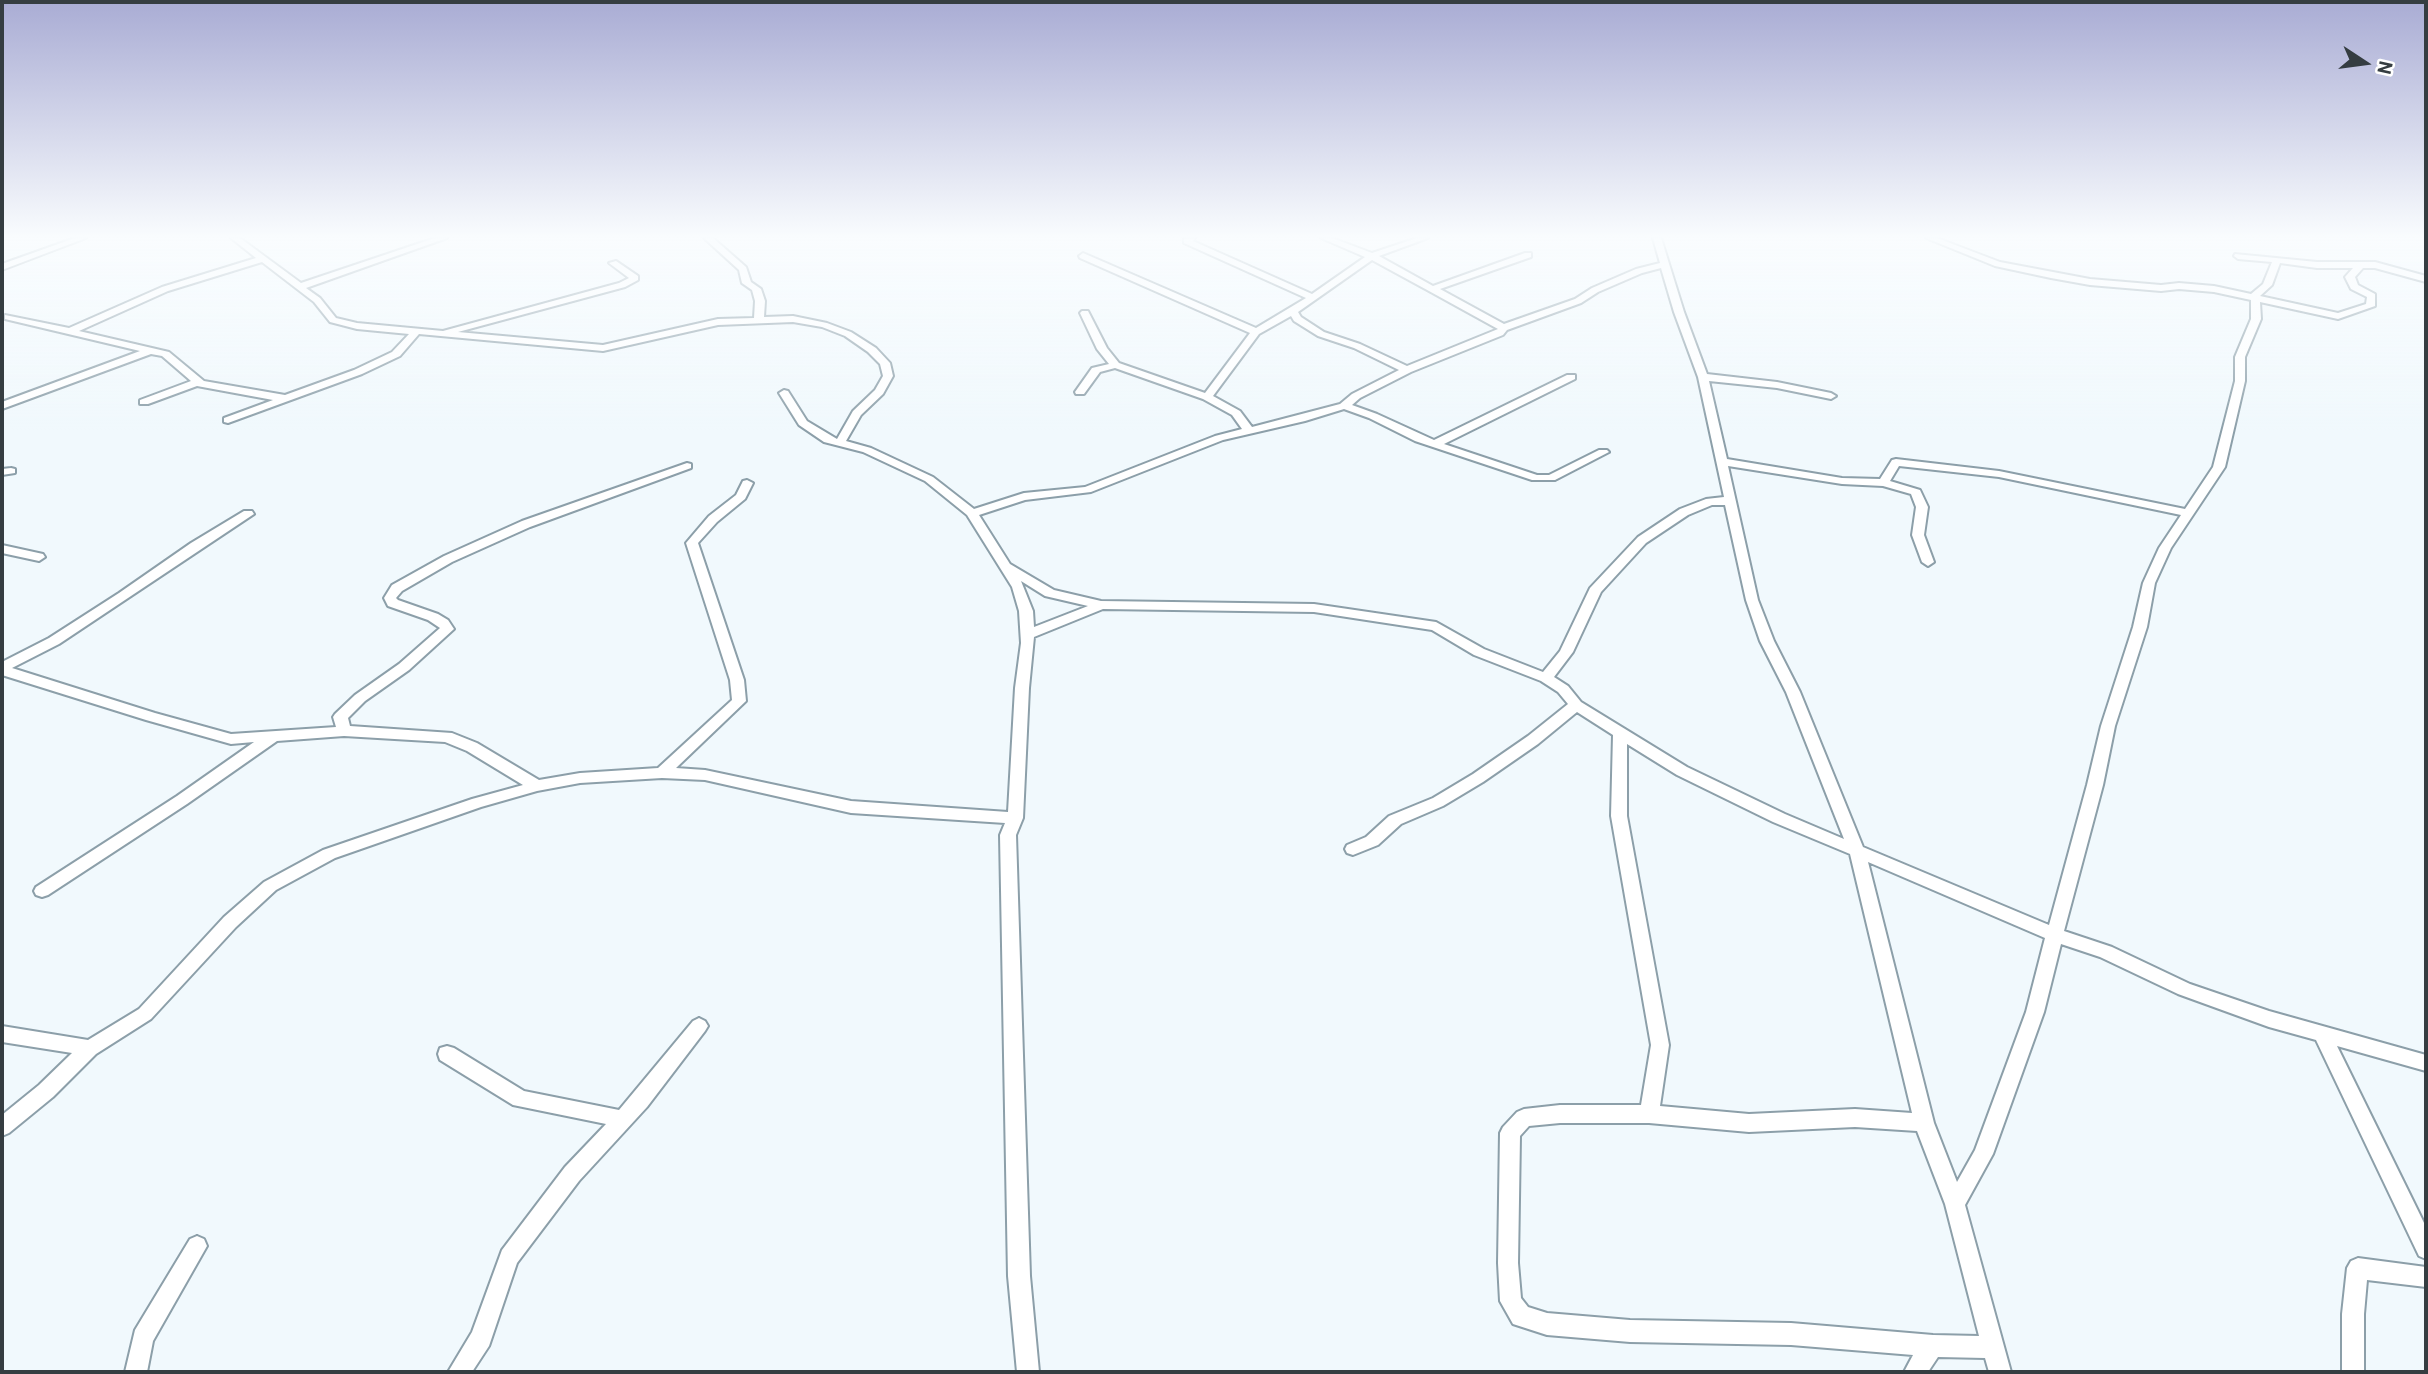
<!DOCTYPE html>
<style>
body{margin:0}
#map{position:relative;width:2428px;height:1374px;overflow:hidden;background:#f1f9fd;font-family:Barlow,sans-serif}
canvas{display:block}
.frame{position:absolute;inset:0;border:4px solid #353d41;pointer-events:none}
.north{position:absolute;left:2330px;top:28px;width:70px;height:70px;-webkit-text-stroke:5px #fff;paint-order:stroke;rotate:103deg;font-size:19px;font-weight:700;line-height:28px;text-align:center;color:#353d41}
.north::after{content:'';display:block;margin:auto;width:24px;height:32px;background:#353d41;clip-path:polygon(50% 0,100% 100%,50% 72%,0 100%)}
</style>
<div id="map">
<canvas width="2428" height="1374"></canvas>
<div class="frame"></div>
<div class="north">N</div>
</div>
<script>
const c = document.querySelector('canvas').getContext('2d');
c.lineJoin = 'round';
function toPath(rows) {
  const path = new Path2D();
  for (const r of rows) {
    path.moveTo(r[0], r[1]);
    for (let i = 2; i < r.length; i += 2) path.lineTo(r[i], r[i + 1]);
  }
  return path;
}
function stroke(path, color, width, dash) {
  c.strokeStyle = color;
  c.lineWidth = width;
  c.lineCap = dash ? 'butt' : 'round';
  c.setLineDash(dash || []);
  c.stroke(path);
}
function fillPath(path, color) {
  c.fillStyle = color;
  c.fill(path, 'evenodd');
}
const street = toPath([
 [75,238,86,238,2,270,2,264,75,238],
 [231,238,240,238,301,283,435,238,447,238,306,288,320,298,336,318,357,323,443,331,619,283,629,278,609,263,616,261,638,276,638,280,625,287,458,332,603,345,718,319,754,318,755,301,752,290,742,283,739,270,704,238,713,238,746,267,751,282,761,289,765,301,764,317,793,316,827,323,851,332,876,348,890,363,893,376,883,394,861,415,846,441,871,448,933,477,974,509,1024,493,1085,487,1215,436,1242,429,1232,415,1203,399,1115,368,1100,372,1084,394,1076,394,1075,392,1092,368,1109,364,1097,349,1080,313,1082,311,1088,311,1107,348,1119,363,1205,393,1250,333,1080,258,1079,256,1083,253,1256,328,1306,298,1184,243,1184,239,1195,238,1193,241,1312,294,1365,257,1321,238,1332,238,1372,253,1417,238,1428,238,1379,256,1433,286,1525,253,1531,253,1531,257,1440,289,1504,324,1575,299,1592,288,1636,269,1660,263,1653,238,1661,238,1684,312,1707,374,1777,382,1831,393,1836,396,1831,399,1777,388,1709,381,1727,459,1842,478,1880,479,1892,460,1896,459,1999,471,2185,509,2213,467,2235,381,2235,357,2251,319,2251,300,2214,292,2179,289,2161,291,2090,285,2051,278,1995,266,1926,238,1937,238,2000,262,2090,279,2161,285,2179,283,2214,286,2251,294,2263,284,2272,262,2238,259,2234,256,2235,254,2317,262,2375,262,2426,276,2426,282,2375,268,2363,268,2355,277,2358,285,2375,294,2375,306,2338,319,2260,302,2261,319,2245,357,2245,381,2225,467,2171,548,2155,583,2147,627,2115,726,2103,785,2064,931,2112,947,2190,984,2269,1011,2426,1055,2426,1071,2337,1046,2426,1227,2426,1259,2419,1256,2316,1040,2269,1027,2178,994,2100,957,2061,944,2044,1012,1993,1154,1965,1205,2011,1372,1989,1372,1985,1358,1938,1357,1928,1372,1904,1372,1913,1355,1791,1345,1630,1342,1547,1335,1513,1324,1500,1301,1498,1263,1500,1133,1503,1127,1517,1112,1524,1109,1560,1105,1641,1105,1651,1045,1611,816,1613,735,1577,712,1538,744,1483,782,1443,806,1401,824,1378,845,1353,855,1347,853,1345,849,1347,845,1366,837,1389,816,1433,798,1473,774,1528,736,1568,704,1558,692,1541,681,1474,655,1432,630,1314,612,1103,609,1034,637,1029,688,1023,818,1016,835,1030,1276,1039,1372,1017,1372,1008,1276,1000,835,1005,823,851,813,705,780,662,778,580,783,537,791,481,807,335,858,276,890,236,927,151,1019,96,1054,53,1097,9,1133,2,1136,2,1115,39,1085,72,1053,2,1042,2,1026,88,1040,139,1009,224,917,264,882,323,850,472,799,523,785,467,751,445,742,344,736,277,741,187,804,48,895,42,897,36,895,34,891,36,887,177,796,254,742,231,744,146,720,2,675,2,662,49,638,119,593,191,543,244,511,252,511,254,514,59,644,12,668,155,713,231,734,336,727,333,717,335,714,355,695,399,664,440,628,428,620,388,606,384,598,392,585,444,556,522,521,687,463,691,464,691,468,530,527,452,562,402,591,396,598,398,600,438,614,448,620,454,629,409,670,365,701,348,718,350,726,452,733,477,743,539,780,580,773,658,768,732,700,730,680,686,543,709,516,736,495,743,481,747,480,753,483,745,499,717,522,698,543,744,680,746,701,676,768,705,770,851,801,1008,812,1015,688,1021,643,1019,611,1012,587,967,515,925,481,863,452,824,442,799,425,779,393,784,390,788,391,807,421,837,439,853,411,875,390,883,376,880,364,868,352,845,336,822,327,793,322,718,325,603,351,419,334,400,356,362,374,228,423,224,422,224,418,273,400,197,386,148,404,140,404,140,400,191,381,162,356,151,354,2,409,2,402,140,351,5,319,5,315,69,328,162,287,256,258,231,238],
 [1372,260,1429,291,1498,329,1407,366,1360,344,1324,332,1301,317,1298,312,1372,260],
 [262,262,314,302,330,322,357,329,409,334,392,352,354,370,285,395,204,381,169,352,79,331,168,291,262,262],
 [2280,263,2317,268,2353,268,2345,277,2351,289,2367,297,2366,304,2338,313,2260,296,2272,285,2280,263],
 [1661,268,1674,312,1698,377,1724,497,1706,499,1680,509,1638,537,1590,588,1560,651,1543,672,1484,649,1436,622,1314,604,1101,601,1054,590,1010,564,979,515,1025,500,1091,492,1223,440,1305,421,1344,409,1369,418,1415,441,1532,480,1555,480,1609,452,1607,450,1599,450,1549,475,1537,475,1444,444,1575,379,1575,375,1567,375,1434,440,1377,414,1352,405,1360,398,1411,372,1503,335,1507,330,1581,303,1598,292,1642,273,1661,268],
 [1291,316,1294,321,1318,336,1354,348,1399,370,1352,394,1340,404,1252,427,1240,411,1213,396,1259,334,1291,316],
 [1728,466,1842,484,1883,486,1911,494,1916,507,1912,535,1922,562,1928,566,1934,562,1924,535,1928,507,1920,490,1890,481,1899,466,1999,477,2181,515,2159,548,2143,583,2133,627,2101,726,2087,785,2049,925,1863,847,1800,692,1774,641,1758,600,1728,466],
 [1712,505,1725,505,1746,600,1760,641,1786,692,1844,839,1785,814,1687,767,1581,702,1568,686,1554,677,1573,652,1601,592,1646,543,1688,515,1712,505],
 [1021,581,1045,596,1088,606,1034,627,1033,611,1021,581],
 [1627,744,1677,775,1773,822,1850,854,1912,1113,1855,1109,1749,1114,1660,1106,1669,1045,1627,816,1627,744],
 [1868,862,2045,938,2026,1012,1975,1150,1957,1182,1934,1123,1868,862],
 [1560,1123,1649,1123,1749,1132,1855,1127,1917,1131,1945,1204,1979,1336,1933,1335,1791,1323,1630,1320,1547,1313,1528,1307,1521,1298,1518,1263,1520,1136,1529,1126,1560,1123],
 [11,468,15,469,15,473,2,475,2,469,11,468],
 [2,545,43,554,45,557,39,561,2,553,2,545],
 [699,1018,705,1021,708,1026,705,1031,647,1107,579,1181,517,1263,489,1346,472,1372,448,1372,472,1332,502,1250,565,1167,606,1124,513,1105,440,1060,438,1054,440,1048,447,1046,454,1048,524,1091,619,1110,693,1021,699,1018],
 [197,1236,204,1239,207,1246,153,1341,147,1372,125,1372,135,1330,190,1239,197,1236],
 [2358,1258,2426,1267,2426,1287,2367,1280,2364,1314,2364,1372,2342,1372,2342,1314,2347,1268,2351,1261,2358,1258]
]);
stroke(street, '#8c9fa9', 4);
fillPath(street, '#fff');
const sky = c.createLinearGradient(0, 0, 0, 430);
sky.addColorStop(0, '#a9acd4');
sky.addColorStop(0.55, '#f9fcfe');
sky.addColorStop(1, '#f9fcfe00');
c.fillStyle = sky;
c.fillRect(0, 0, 2428, 430);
</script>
